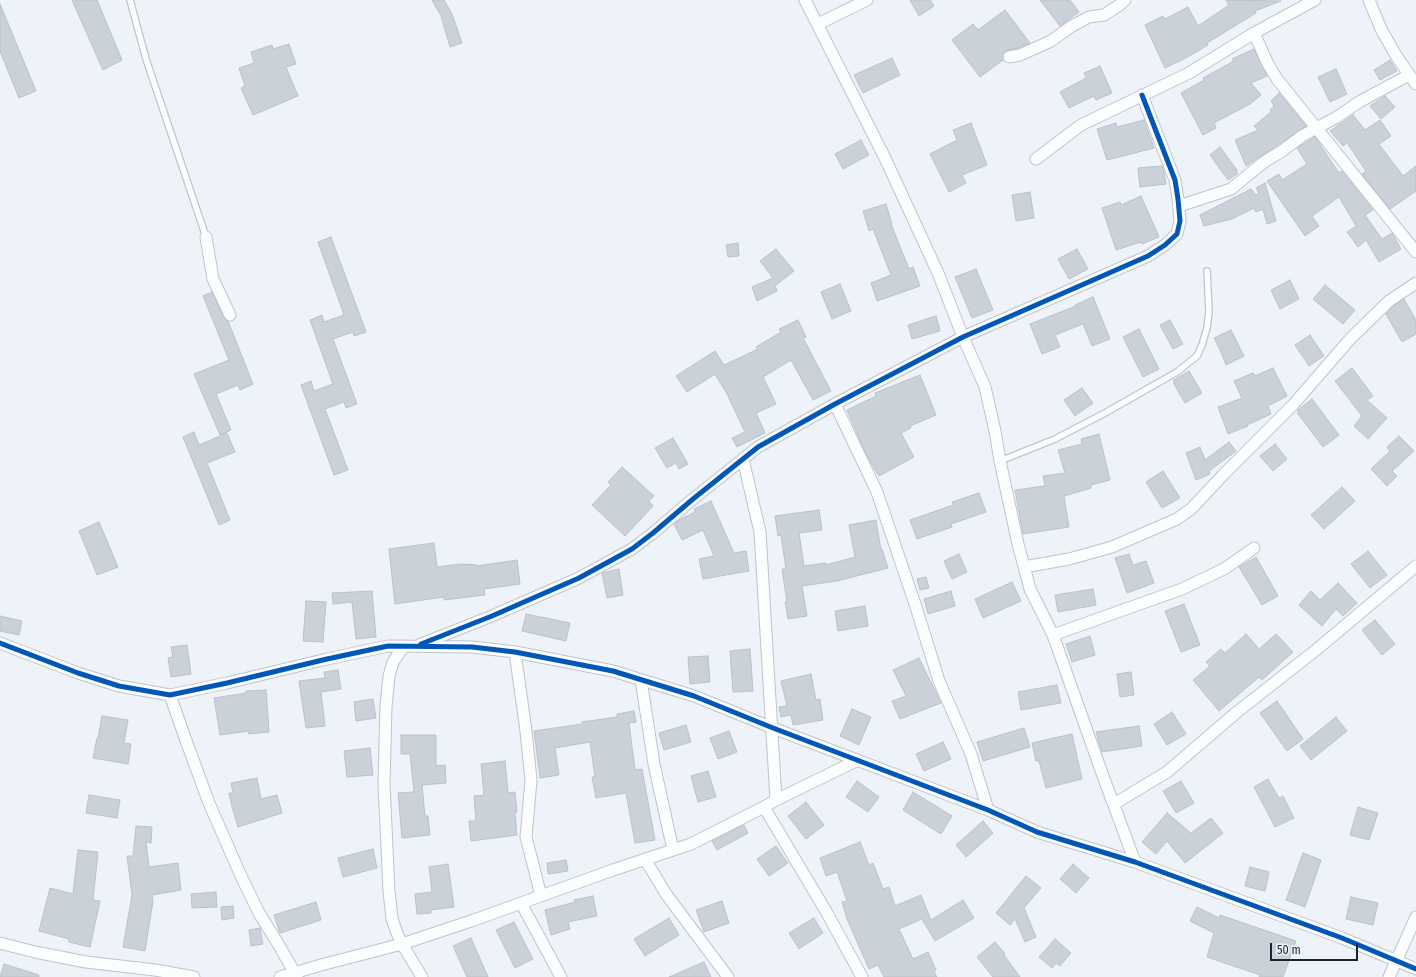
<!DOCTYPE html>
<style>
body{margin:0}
#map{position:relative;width:1416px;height:977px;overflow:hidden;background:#eef3f9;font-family:"Fira Sans Condensed",sans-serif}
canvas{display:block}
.scale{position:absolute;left:1270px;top:943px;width:88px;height:18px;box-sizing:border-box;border:2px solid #1c242e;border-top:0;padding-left:5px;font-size:12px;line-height:14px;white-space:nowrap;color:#1c242e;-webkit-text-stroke:3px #e9f3fe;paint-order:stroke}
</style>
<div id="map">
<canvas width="1416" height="977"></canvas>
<div class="scale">50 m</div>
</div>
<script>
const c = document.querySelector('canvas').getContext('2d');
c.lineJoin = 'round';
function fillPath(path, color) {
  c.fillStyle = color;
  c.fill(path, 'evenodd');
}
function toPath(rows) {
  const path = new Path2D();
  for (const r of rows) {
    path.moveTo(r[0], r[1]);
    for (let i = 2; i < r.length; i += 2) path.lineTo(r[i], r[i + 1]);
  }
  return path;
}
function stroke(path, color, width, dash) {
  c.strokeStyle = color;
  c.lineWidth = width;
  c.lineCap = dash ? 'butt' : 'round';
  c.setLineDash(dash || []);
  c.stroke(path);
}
const building = toPath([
 [72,0,97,0,122,60,103,70,72,0],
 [432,0,444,0,452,14,462,43,450,47,441,16,432,0],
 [910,0,930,0,934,6,919,16,910,0],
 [1040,0,1070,0,1079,12,1060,26,1040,0],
 [1226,0,1281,1,1255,11,1256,13,1207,43,1208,45,1184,59,1165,68,1145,25,1163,16,1165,19,1188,7,1198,26,1229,5,1226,0],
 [0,4,36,91,19,98,0,51,0,4],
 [1005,10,1030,43,1018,48,1005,51,1002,55,1003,60,980,77,952,40,973,24,978,30,1005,10],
 [289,44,296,64,286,67,298,96,253,115,241,88,245,86,239,68,254,63,251,52,272,45,273,49,289,44],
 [1254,49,1267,76,1251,83,1261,95,1250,104,1214,123,1216,128,1203,135,1181,93,1204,80,1203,78,1234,61,1232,59,1254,49],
 [892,58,900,75,863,93,854,75,892,58],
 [1390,60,1397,71,1380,80,1374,70,1390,60],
 [1100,66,1112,93,1096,100,1094,96,1069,108,1060,92,1086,78,1084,73,1100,66],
 [1336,69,1347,94,1330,102,1318,77,1336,69],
 [1279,93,1306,126,1246,166,1235,140,1258,130,1254,126,1271,112,1270,110,1274,106,1271,101,1279,93],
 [1385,96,1395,107,1381,119,1370,106,1385,96],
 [1353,115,1365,130,1380,120,1391,136,1379,144,1403,176,1416,166,1416,191,1390,209,1362,174,1366,171,1347,143,1343,146,1330,131,1353,115],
 [1144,120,1154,148,1107,160,1097,129,1116,123,1117,127,1144,120],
 [971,123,987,165,962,175,966,183,949,192,930,154,957,140,953,130,971,123],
 [1315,137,1339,173,1342,171,1373,210,1365,215,1382,239,1392,233,1401,249,1379,262,1366,240,1358,247,1347,232,1356,226,1339,197,1312,216,1319,226,1305,236,1267,181,1279,174,1282,180,1307,164,1297,148,1315,137],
 [861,140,869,155,843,169,835,154,861,140],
 [1220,147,1237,170,1237,174,1228,180,1210,155,1220,147],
 [1162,166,1164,172,1166,184,1140,187,1138,168,1162,166],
 [1265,183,1276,221,1267,224,1263,209,1256,212,1254,208,1232,219,1204,226,1200,215,1251,189,1256,195,1259,193,1256,188,1265,183],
 [1030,192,1034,218,1016,221,1012,195,1030,192],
 [1141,196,1159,237,1142,244,1141,242,1116,250,1102,208,1120,202,1121,205,1141,196],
 [886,204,892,224,891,224,909,269,913,267,920,286,877,301,871,283,891,275,873,229,869,231,863,211,886,204],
 [331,237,366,332,354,336,353,332,333,339,357,404,346,408,344,402,325,409,348,470,334,475,301,385,311,381,314,391,333,384,310,320,322,315,324,322,344,315,318,242,331,237],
 [738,243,739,256,728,257,726,245,738,243],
 [776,249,794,271,775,286,777,291,757,301,752,287,773,278,760,261,776,249],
 [1077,249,1088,269,1069,279,1058,259,1077,249],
 [976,269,993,310,972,318,955,277,976,269],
 [1290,280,1299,299,1280,309,1271,290,1290,280],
 [840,284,851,311,832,319,821,292,840,284],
 [1325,285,1355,310,1343,324,1313,299,1325,285],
 [212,292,224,318,228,321,253,384,240,390,238,385,216,394,231,430,220,435,194,374,229,360,203,296,212,292],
 [1093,297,1110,339,1092,346,1083,324,1055,335,1060,347,1042,354,1030,324,1076,306,1075,305,1093,297],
 [1404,299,1416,320,1416,334,1402,342,1386,314,1393,306,1404,299],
 [936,316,940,331,912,339,908,325,936,316],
 [798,320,806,337,803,338,831,391,813,400,791,360,763,377,776,404,756,413,765,433,737,447,732,438,745,432,727,394,715,374,687,392,676,376,715,351,724,365,758,349,756,347,781,332,779,329,798,320],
 [1170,320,1183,344,1173,349,1160,325,1170,320],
 [1139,329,1159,369,1143,377,1123,337,1139,329],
 [1231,330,1244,356,1226,365,1221,352,1214,338,1231,330],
 [1310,335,1324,356,1309,366,1295,345,1310,335],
 [1273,368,1287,396,1268,406,1271,414,1247,425,1248,426,1228,434,1218,407,1242,398,1234,381,1253,373,1255,376,1273,368],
 [1352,368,1373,396,1367,400,1387,418,1368,439,1354,426,1362,416,1335,381,1352,368],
 [1189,371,1202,393,1185,403,1174,384,1174,380,1189,371],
 [920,375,936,415,910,426,911,428,901,433,914,457,879,476,866,454,847,410,876,396,875,393,920,375],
 [1082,388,1093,403,1075,416,1064,400,1082,388],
 [1312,399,1339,435,1323,447,1298,414,1298,410,1312,399],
 [194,432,199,445,227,433,235,452,207,463,230,520,219,525,183,437,194,432],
 [1099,434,1110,480,1091,485,1091,488,1064,496,1069,527,1023,534,1015,490,1045,486,1043,476,1065,473,1058,450,1082,444,1081,439,1099,434],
 [1399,436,1414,451,1392,471,1397,476,1387,486,1371,469,1390,451,1387,447,1399,436],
 [673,438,688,464,679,469,676,463,667,468,655,448,673,438],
 [1229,442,1236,451,1209,471,1210,474,1196,480,1186,453,1200,447,1205,460,1229,442],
 [1275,444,1287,459,1273,471,1260,456,1275,444],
 [622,467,654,496,649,501,653,506,625,536,592,505,611,485,608,482,622,467],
 [1163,471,1180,498,1162,508,1146,482,1163,471],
 [1342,487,1355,501,1324,529,1311,515,1342,487],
 [979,493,986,512,951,524,952,527,917,539,910,520,953,505,952,502,979,493],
 [711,501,734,553,746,551,749,571,703,579,699,559,714,556,703,530,682,540,674,524,681,519,695,512,694,509,711,501],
 [819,510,822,530,799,533,804,566,826,563,826,565,855,557,849,525,876,520,881,550,882,549,888,568,837,581,802,586,807,616,788,619,785,602,787,602,782,569,786,569,781,535,778,536,775,516,819,510],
 [99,522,118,567,97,575,79,531,99,522],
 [434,543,437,567,461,564,477,565,477,566,517,560,520,584,484,589,485,595,444,600,444,597,395,604,389,549,434,543],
 [1368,551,1387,575,1370,588,1351,564,1368,551],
 [959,554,967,572,952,579,944,561,959,554],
 [1129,554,1133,565,1146,561,1154,583,1127,593,1115,558,1129,554],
 [1256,557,1278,596,1262,605,1239,567,1256,557],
 [619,569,623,595,607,598,602,573,619,569],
 [926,577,929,588,920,590,917,579,926,577],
 [1012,582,1021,601,983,618,975,599,1012,582],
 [1338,583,1357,603,1343,616,1336,609,1322,626,1299,605,1311,591,1320,600,1338,583],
 [1093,589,1096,605,1058,612,1055,595,1093,589],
 [372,591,376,637,356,639,352,602,333,604,332,593,372,591],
 [951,591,955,606,928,614,924,599,951,591],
 [306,601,326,602,323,642,303,641,306,601],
 [1184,604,1200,645,1181,652,1165,611,1184,604],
 [865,606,868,626,838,631,835,611,865,606],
 [526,614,570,623,566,641,522,631,526,614],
 [0,616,22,621,19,635,0,631,0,616],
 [1375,620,1395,644,1382,655,1362,630,1375,620],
 [1246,634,1259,649,1276,634,1293,652,1262,680,1259,677,1219,711,1193,680,1210,666,1206,662,1221,649,1225,653,1246,634],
 [1090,636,1095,655,1072,662,1066,644,1090,636],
 [187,645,191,674,171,677,168,658,173,657,171,647,187,645],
 [750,649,753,691,733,692,730,651,750,649],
 [708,656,710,682,690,684,688,657,708,656],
 [919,658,941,703,900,719,892,701,906,696,893,670,919,658],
 [338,670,341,689,321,692,325,726,306,728,299,681,325,678,324,672,338,670],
 [1131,672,1134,695,1120,697,1117,674,1131,672],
 [811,674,816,700,820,699,823,720,793,725,791,715,781,717,779,707,787,706,781,681,811,674],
 [1057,685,1061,703,1021,710,1018,692,1057,685],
 [266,690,269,732,249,734,248,731,220,735,214,698,246,693,246,691,266,690],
 [373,699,376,718,356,721,354,702,373,699],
 [1277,701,1303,739,1287,751,1260,713,1277,701],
 [852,709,871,717,859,745,840,736,852,709],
 [634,711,636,722,629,723,635,770,642,769,655,840,635,843,626,793,596,798,592,777,595,777,590,742,555,748,559,775,540,778,534,731,582,724,582,722,617,717,617,714,634,711],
 [1172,712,1186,734,1167,745,1154,724,1172,712],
 [102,716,128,720,124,743,131,744,128,764,93,758,97,738,98,738,102,716],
 [1336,717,1347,731,1311,760,1300,746,1336,717],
 [686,725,691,742,664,750,659,733,686,725],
 [1139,726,1142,746,1102,752,1096,732,1139,726],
 [1024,728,1030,747,983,761,977,742,1024,728],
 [729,731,737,752,718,759,710,738,729,731],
 [1072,734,1082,779,1046,788,1039,761,1036,761,1032,743,1072,734],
 [401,735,436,735,436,766,445,765,446,783,422,785,425,816,428,816,430,835,402,838,398,793,414,792,410,754,401,754,401,735],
 [943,742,951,759,924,771,916,754,943,742],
 [370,748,373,775,347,777,344,751,370,748],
 [505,761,508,793,515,792,517,812,515,812,517,835,471,841,469,821,476,821,474,796,484,795,481,764,505,761],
 [708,771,716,797,698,802,691,776,708,771],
 [257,778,261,799,277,795,282,813,238,827,232,807,229,793,233,793,231,783,257,778],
 [1268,779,1279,798,1283,796,1294,818,1275,827,1254,787,1268,779],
 [857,781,879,797,868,812,846,797,857,781],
 [1181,781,1194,803,1176,813,1163,791,1181,781],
 [913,792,952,816,941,834,903,810,913,792],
 [89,795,120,800,117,818,86,813,89,795],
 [806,802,824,825,806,839,788,816,806,802],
 [1358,807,1378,813,1369,840,1350,835,1358,807],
 [1167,813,1191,833,1211,818,1223,833,1185,863,1167,841,1156,854,1142,842,1167,813],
 [983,821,993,833,966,857,956,845,983,821],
 [744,825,748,833,717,850,712,841,744,825],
 [136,826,152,827,151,843,146,842,149,867,178,863,181,890,152,895,153,901,145,951,123,947,132,895,127,856,133,856,136,826],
 [860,842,869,865,873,863,883,889,889,887,895,906,921,895,931,920,963,900,974,918,935,941,922,919,899,929,913,959,928,952,936,970,934,972,937,977,884,977,878,965,869,969,847,919,842,902,847,901,837,872,826,876,820,858,860,842],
 [776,846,788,863,769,876,757,859,776,846],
 [373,849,377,868,343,877,338,858,373,849],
 [78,850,98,852,93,900,100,901,90,947,69,942,69,939,39,931,50,888,73,894,78,850],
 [1303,853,1321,860,1305,907,1286,900,1303,853],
 [566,860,568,871,548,874,547,863,566,860],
 [448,864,454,907,431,910,431,913,417,914,415,894,432,892,429,867,448,864],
 [1073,864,1089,878,1076,893,1060,879,1073,864],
 [1250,867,1269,872,1265,891,1245,886,1250,867],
 [1026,876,1041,888,1024,908,1036,937,1025,942,1015,919,1010,925,996,913,1026,876],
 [216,892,217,907,192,908,191,894,216,892],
 [593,896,597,916,568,922,570,929,551,935,545,910,575,902,574,900,593,896],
 [1351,897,1378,903,1373,925,1346,919,1351,897],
 [722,901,729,923,704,932,696,910,722,901],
 [316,902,321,920,280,933,274,915,316,902],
 [233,906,234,918,222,920,221,907,233,906],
 [1197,907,1219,918,1220,915,1296,941,1283,977,1259,977,1260,975,1207,957,1214,933,1190,921,1197,907],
 [669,918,679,935,645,956,634,939,669,918],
 [814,918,823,933,799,949,789,933,814,918],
 [514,922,533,959,515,968,496,930,514,922],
 [260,928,263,944,251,946,249,930,260,928],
 [471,938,488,977,467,977,453,946,471,938],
 [1055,939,1071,953,1060,966,1056,963,1052,968,1039,957,1055,939],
 [995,942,1005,954,1004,955,1020,977,993,977,977,957,995,942],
 [704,962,711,977,669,977,704,962],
 [4,964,39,975,39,977,0,977,4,964]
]);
const service = toPath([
 [130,0,146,59,206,237],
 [1000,461,1055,439,1105,413,1177,372,1197,356,1202,345,1207,328,1209,311,1207,271]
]);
const minor = toPath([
 [805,0,885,158,938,273,963,337,985,387,995,431,1000,461,1018,544,1030,589,1053,635,1103,776,1135,862],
 [1369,0,1381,29,1397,57,1416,84],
 [818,24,867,0],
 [1254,33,1268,64,1277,79,1416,252],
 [1009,57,1020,55,1051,41,1072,26,1089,17,1104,15,1118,6,1125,0],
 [1036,159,1081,125,1189,73,1254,33,1315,0],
 [1179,206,1231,189,1264,162,1282,151,1302,136,1337,117,1359,102,1409,75],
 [206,237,213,279,230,315],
 [835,404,877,492,916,607,939,681,971,754,988,810],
 [743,459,760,532,776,800],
 [1024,567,1069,559,1112,547,1177,519,1191,509,1224,474,1292,406,1351,338,1389,301,1416,283],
 [1053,635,1182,589,1224,569,1254,548],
 [0,643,78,673,119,686,170,695,227,683,327,659,388,646,472,647,515,652,613,671,694,696,773,728,988,810,1037,832,1135,862,1342,938,1416,969],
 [421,644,492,616,579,578,632,549,653,533,693,499,758,447,835,404,963,337,1148,256,1165,245,1177,234,1180,221,1178,199,1175,180,1142,95],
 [404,646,393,662,389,676,386,706,384,784,389,891,392,919,397,933,402,944,422,977],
 [515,652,526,731,531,780,526,837,541,896],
 [641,680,654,764,673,850],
 [170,695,184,735,209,803,241,876,259,913,277,942,297,977],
 [1114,804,1167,772,1237,712,1316,650,1416,566],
 [764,807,827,913,862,977],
 [645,859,666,894,728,977],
 [521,903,561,977],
 [0,943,35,952,86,962,155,970,194,977],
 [280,977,321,965,402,944,474,920,613,870,691,844,764,807,776,800,858,760],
 [1389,977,1416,917]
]);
const cycleway = toPath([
 [0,643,78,673,119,686,170,695,227,683,327,659,388,646,472,647,515,652,613,671,694,696,773,728,988,810,1037,832,1135,862,1342,938,1416,969],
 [421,644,492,616,579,578,632,549,653,533,693,499,758,447,835,404,963,337,1148,256,1165,245,1177,234,1180,221,1178,199,1175,180,1142,95]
]);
fillPath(building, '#cad1d9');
stroke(building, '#bac1c9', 1);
stroke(service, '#bec4cc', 8);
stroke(minor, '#bec4cc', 13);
stroke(service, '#fcfdfe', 5.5);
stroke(minor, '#fcfdfe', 11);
stroke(cycleway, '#0057b8', 5);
</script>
